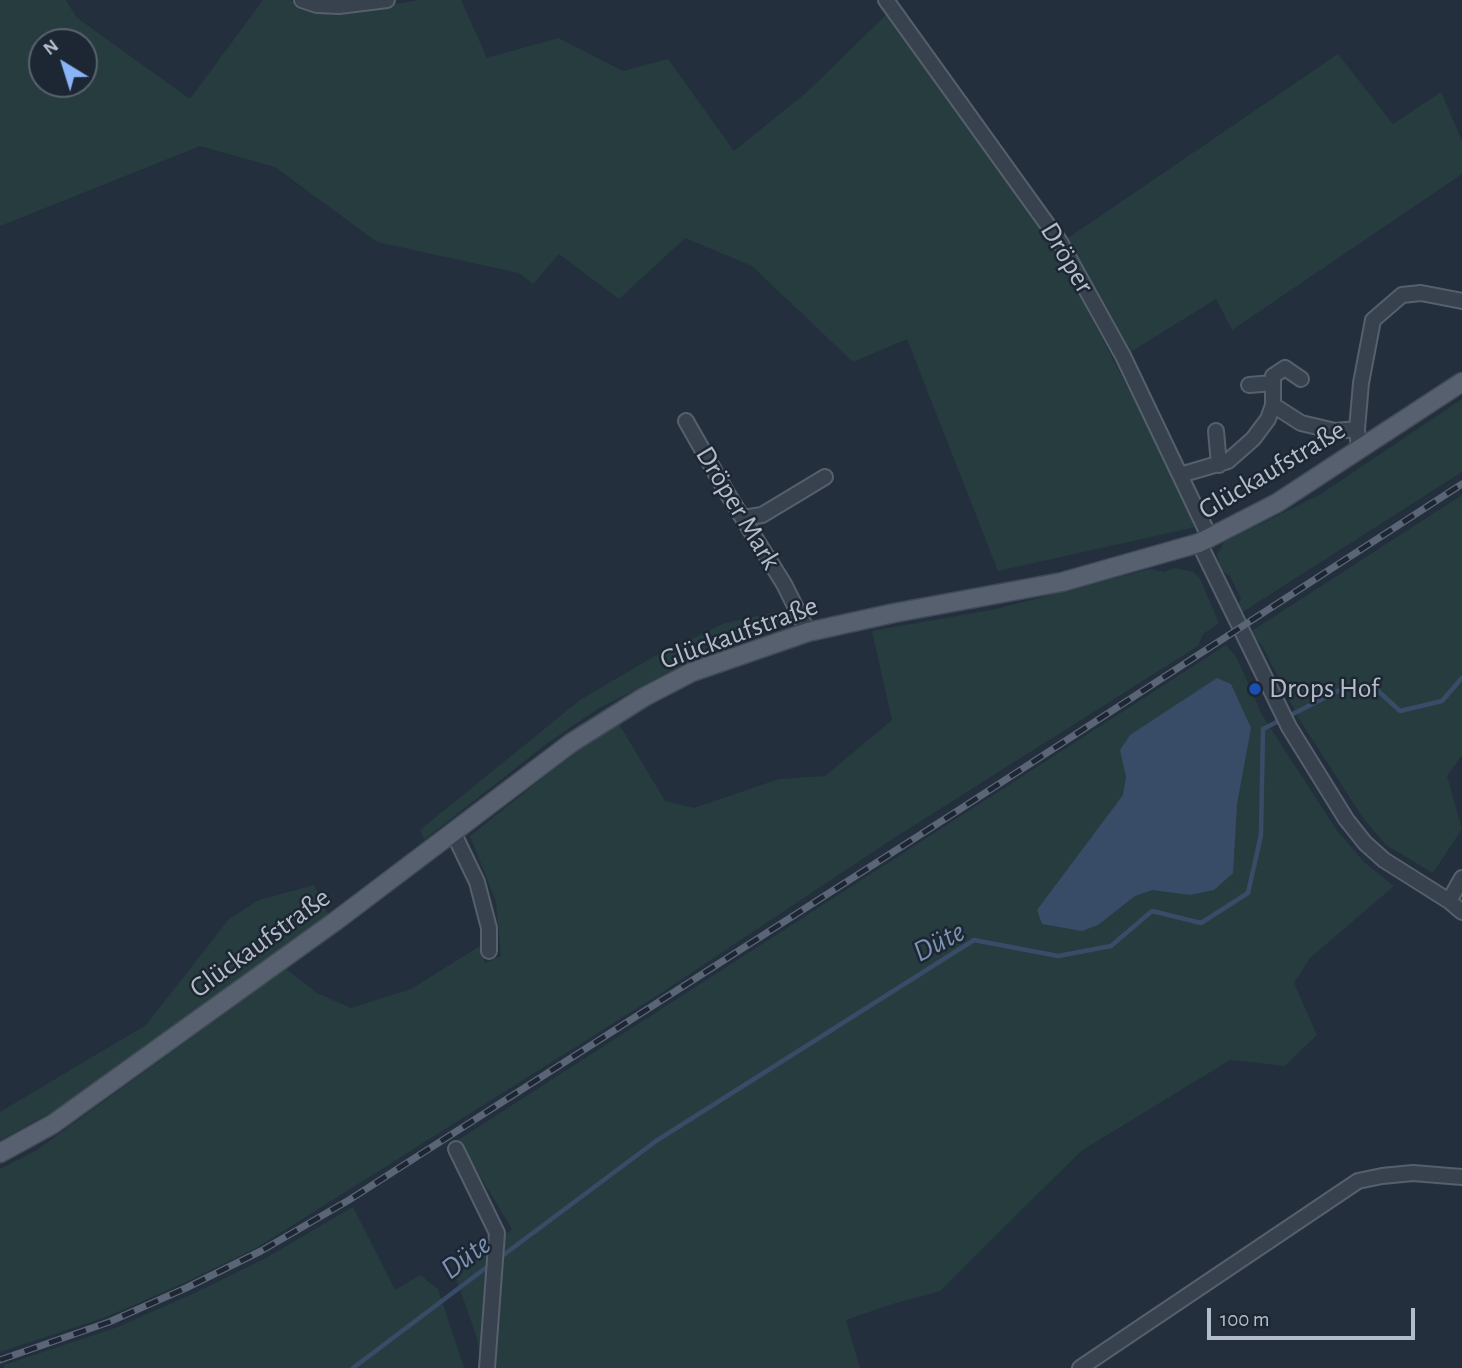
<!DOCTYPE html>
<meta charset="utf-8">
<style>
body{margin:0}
#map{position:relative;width:1462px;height:1368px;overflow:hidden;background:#242f3e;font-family:"Alegreya Sans",sans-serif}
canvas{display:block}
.north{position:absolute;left:28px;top:28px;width:70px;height:70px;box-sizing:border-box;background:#1d2633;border:2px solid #59626f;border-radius:50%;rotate:322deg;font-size:19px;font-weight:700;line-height:28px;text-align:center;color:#b4bcc9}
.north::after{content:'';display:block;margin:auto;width:24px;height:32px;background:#8ab4f8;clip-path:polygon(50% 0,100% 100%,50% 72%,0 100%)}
.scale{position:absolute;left:1207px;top:1308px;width:208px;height:32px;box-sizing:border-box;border:4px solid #b4bcc9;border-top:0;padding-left:9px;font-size:21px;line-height:24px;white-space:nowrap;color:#b4bcc9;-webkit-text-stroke:5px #1d2633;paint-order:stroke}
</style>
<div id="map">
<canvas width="1462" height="1368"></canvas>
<div class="north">N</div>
<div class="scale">100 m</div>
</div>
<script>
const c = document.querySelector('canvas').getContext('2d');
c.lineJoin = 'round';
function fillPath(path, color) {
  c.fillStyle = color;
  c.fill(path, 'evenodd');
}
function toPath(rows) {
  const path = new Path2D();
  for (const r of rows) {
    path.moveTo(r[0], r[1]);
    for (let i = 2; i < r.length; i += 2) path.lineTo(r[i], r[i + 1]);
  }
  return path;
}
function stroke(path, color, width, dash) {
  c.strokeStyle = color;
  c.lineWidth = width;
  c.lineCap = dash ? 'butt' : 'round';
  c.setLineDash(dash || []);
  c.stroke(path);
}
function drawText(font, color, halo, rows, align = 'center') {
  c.font = font + ' "Alegreya Sans",sans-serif';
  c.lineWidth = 5;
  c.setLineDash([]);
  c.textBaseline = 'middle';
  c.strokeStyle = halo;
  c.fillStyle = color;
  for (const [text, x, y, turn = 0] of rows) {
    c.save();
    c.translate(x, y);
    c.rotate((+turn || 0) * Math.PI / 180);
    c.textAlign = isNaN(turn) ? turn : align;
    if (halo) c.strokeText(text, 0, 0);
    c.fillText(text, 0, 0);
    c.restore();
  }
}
const green = toPath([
 [0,0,66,0,76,17,190,99,263,0,290,0,308,8,389,5,420,0,461,0,487,58,558,38,623,71,668,59,734,151,807,92,888,13,954,110,1023,198,1057,252,1200,526,998,571,907,339,853,362,752,266,685,238,619,299,559,254,533,284,519,273,377,242,275,167,200,146,0,226],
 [42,42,84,42,84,84,42,84],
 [1338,54,1393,124,1441,92,1462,141,1462,174,1232,330,1216,299,1129,353,1068,238],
 [1462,399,1462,472,1241,613,1238,606,1241,599,1230,576,1222,571,1219,564,1217,555,1224,542,1321,494],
 [1462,495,1462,755,1447,776,1462,829,1433,873,1386,845,1363,818,1299,719,1263,647,1250,632],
 [1174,568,1194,572,1200,579,1219,623,1203,634,1198,646,894,838,658,995,258,1247,182,1284,106,1317,0,1352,0,1169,37,1150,286,969,317,993,351,1008,411,989,483,944,484,963,501,956,496,902,470,836,575,752,619,724,665,801,694,808,779,779,825,776,892,720,872,631,996,609,1150,569,1164,572],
 [793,608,797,619,693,660,601,707,549,742,424,840,420,830,580,700,653,657,725,623],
 [1226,645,1237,658,1262,715,1338,832,1364,862,1394,886,1310,958,1294,983,1317,1035,1285,1066,1230,1060,1081,1151,940,1291,889,1305,846,1320,860,1368,484,1368,475,1332,455,1276,512,1229,458,1140],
 [314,885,326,911,337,920,180,1023,65,1105,0,1140,0,1112,146,1025,229,919,259,900],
 [353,1207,395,1290,420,1275,438,1289,464,1368,4,1368,4,1365,115,1328,190,1295,264,1259]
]);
const water = toPath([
 [1217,678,1231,684,1251,728,1237,804,1233,873,1214,890,1190,895,1152,890,1135,896,1098,925,1082,931,1042,924,1037,910,1123,795,1126,777,1120,750,1130,735]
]);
const stream = toPath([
 [498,1259,656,1141,974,940,1058,956,1111,946,1152,911,1201,923,1248,893,1261,835,1263,729,1344,688,1376,689,1400,711,1442,701,1462,678],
 [353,1368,491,1264]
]);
const minor = toPath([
 [302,0,317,5,339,6,387,0],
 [886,0,1060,242,1123,356,1210,538],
 [1249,385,1273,383],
 [1273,405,1301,423,1335,431,1357,429],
 [686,421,727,493,784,584,808,632],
 [1216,431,1219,465],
 [1359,450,1357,429,1361,383,1373,320,1402,295,1421,293,1462,301],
 [1180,475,1228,461,1253,439,1268,419,1273,405,1273,376,1285,368,1301,379],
 [743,518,762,515,825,477],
 [1199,543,1289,727,1346,819,1365,843,1384,860,1449,901,1462,912],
 [453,832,477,882,489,928,489,951],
 [1449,901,1462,878],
 [456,1149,497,1233,487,1368],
 [1080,1368,1358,1181,1382,1176,1413,1173,1462,1177]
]);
const major = toPath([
 [0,1153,53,1124,337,920,571,743,644,697,692,672,808,632,894,613,1062,582,1199,543,1277,503,1462,382]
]);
const rail = toPath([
 [0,1360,109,1322,186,1288,261,1251,349,1200,951,815,1462,484]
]);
const markers = [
 [1255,689,7,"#1a4fb4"]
];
const streetNames = [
 ["Dröper",1067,258,59],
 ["Glückaufstraße",1272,470,-31],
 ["Dröper Mark",738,508,59],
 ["Glückaufstraße",739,633,-20],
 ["Glückaufstraße",260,943,-36]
];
const poiNames = [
 ["Drops Hof",1269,689]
];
const waterNames = [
 ["Düte",939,942,-27],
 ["Düte",466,1257,-37]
];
fillPath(green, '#263c3f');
fillPath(water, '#394c67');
stroke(stream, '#394c67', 4.5);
stroke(minor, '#565f6c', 18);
stroke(major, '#414a57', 21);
stroke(minor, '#38414e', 14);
stroke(major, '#56606e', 18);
stroke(rail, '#5a6575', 7);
stroke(rail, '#1d2633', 4.5, [13]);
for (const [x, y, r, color] of markers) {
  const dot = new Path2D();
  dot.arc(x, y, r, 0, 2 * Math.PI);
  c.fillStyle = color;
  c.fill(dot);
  stroke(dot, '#1d2633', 2.5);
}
drawText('28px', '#b4bcc9', '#1d2633', streetNames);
drawText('28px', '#b4bcc9', '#1d2633', poiNames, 'left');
drawText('italic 30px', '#7c92b1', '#1d2633', waterNames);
</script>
